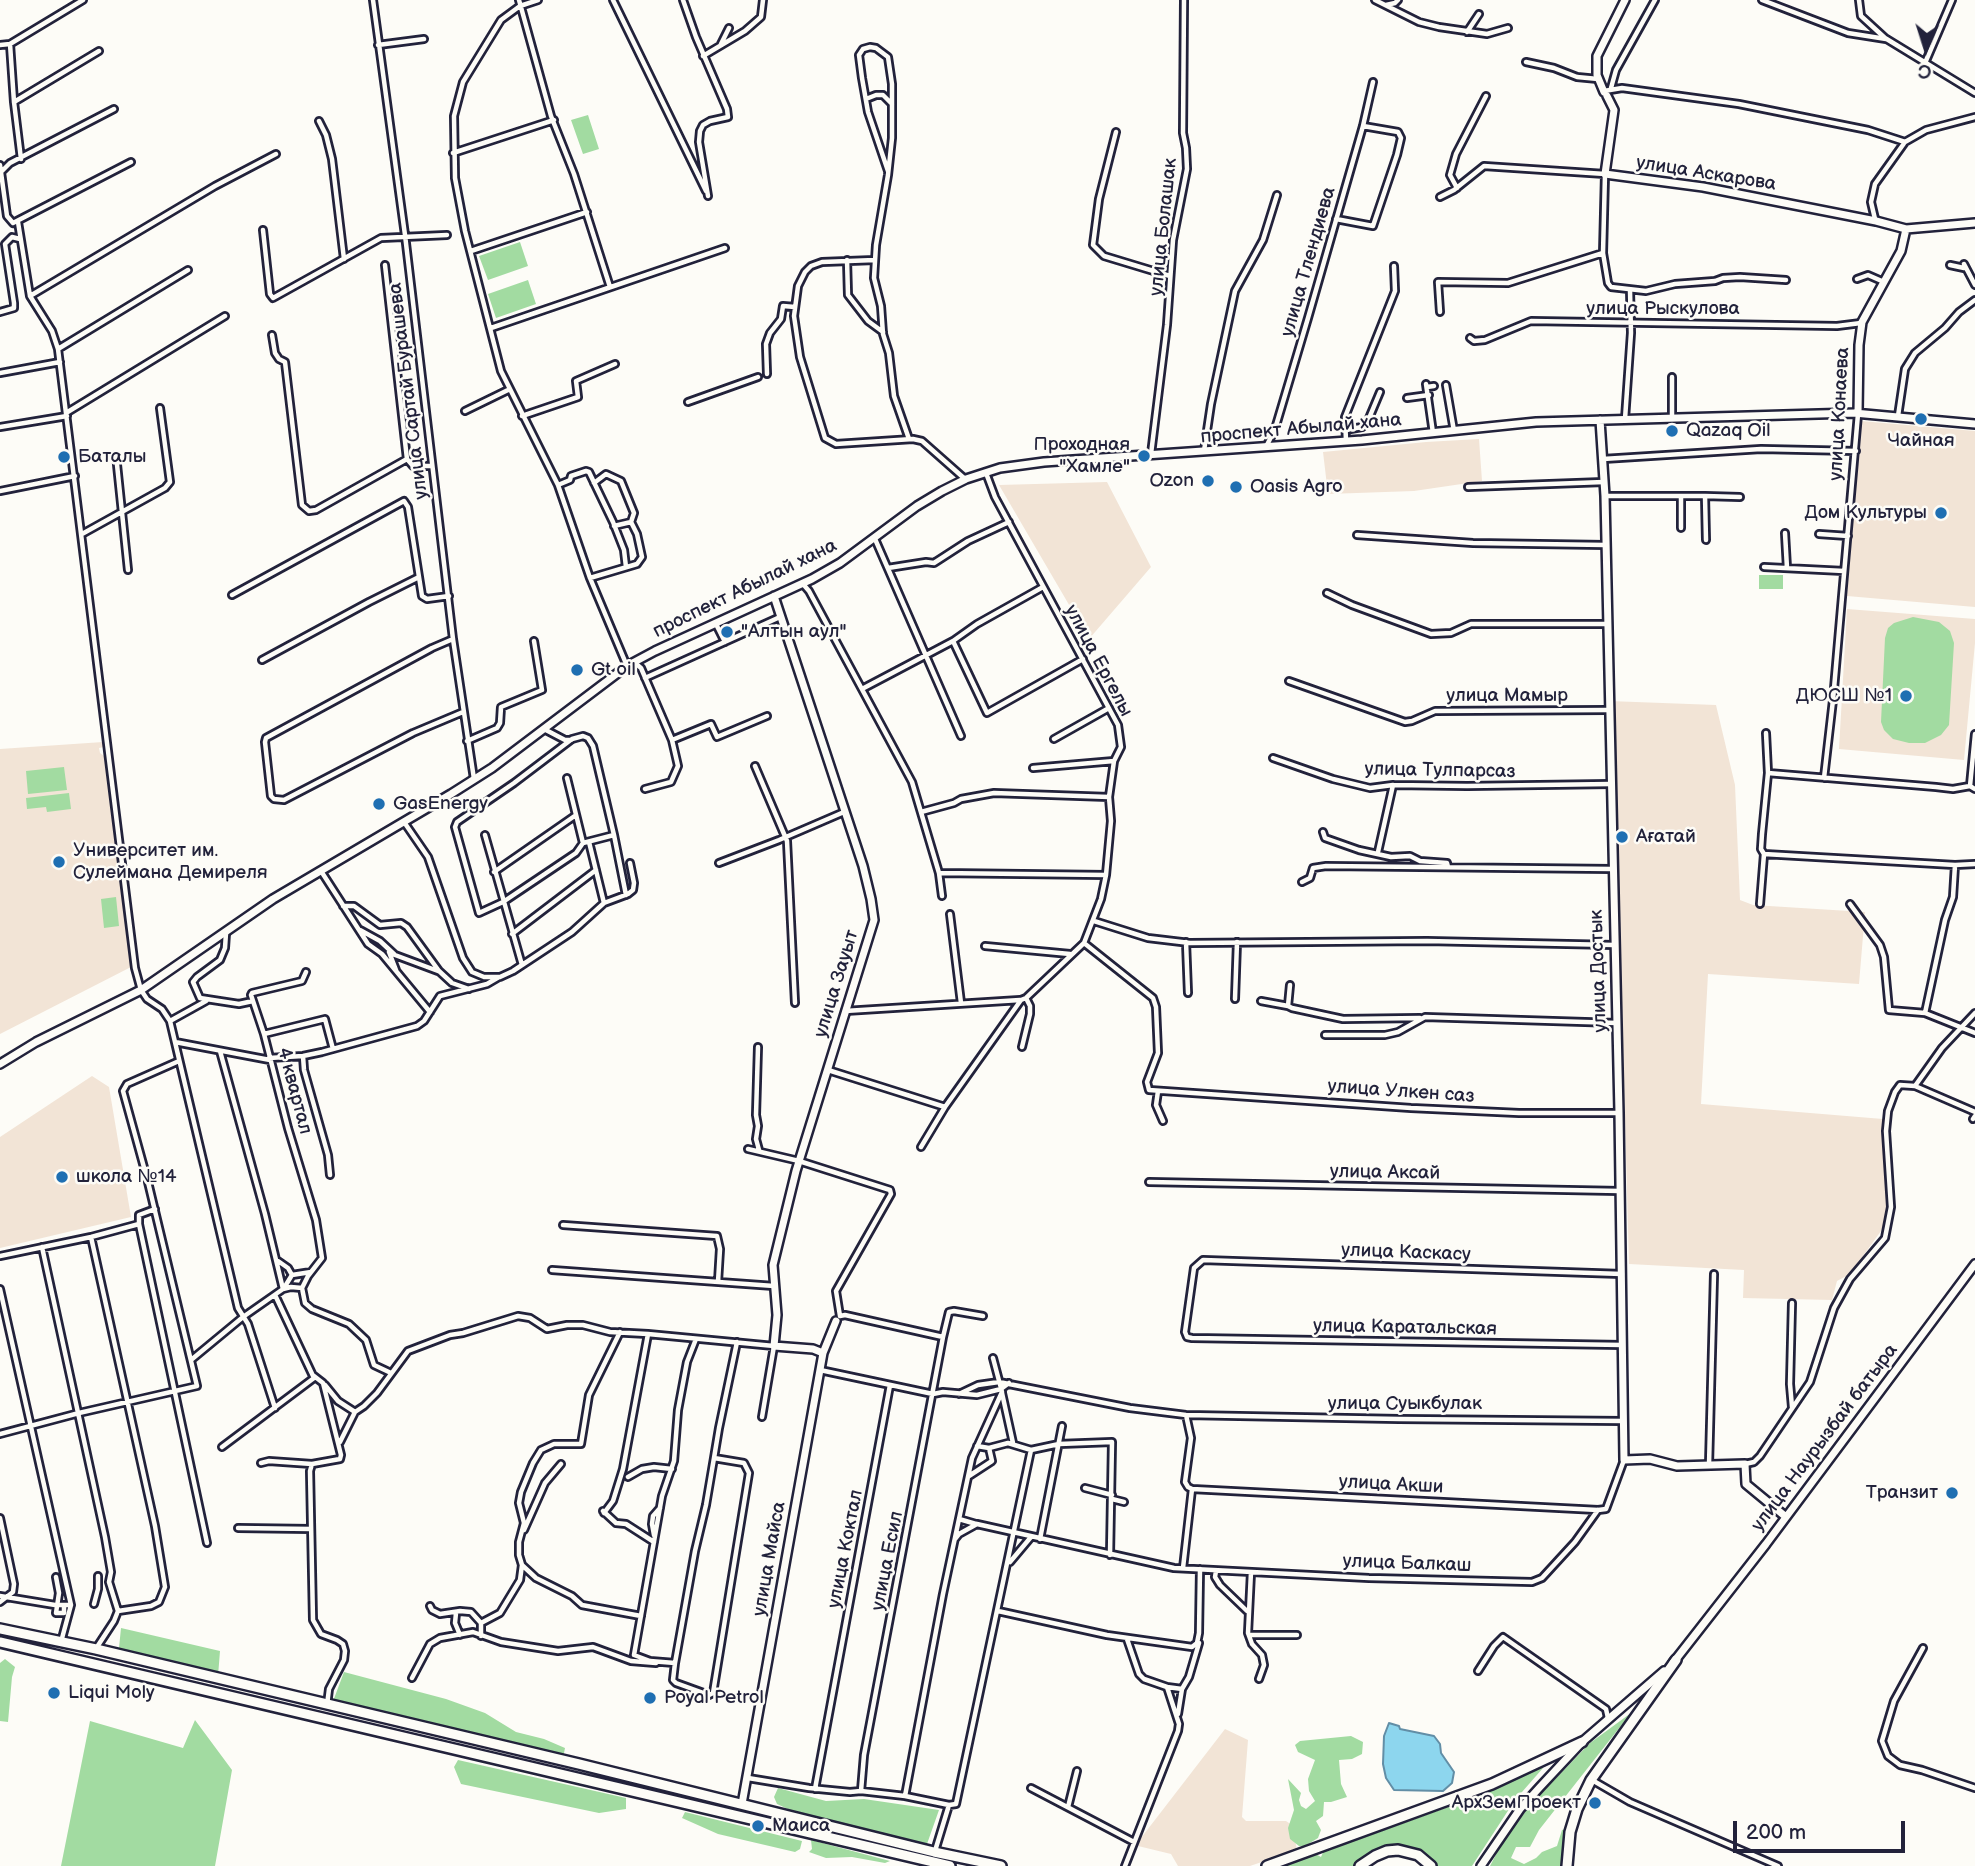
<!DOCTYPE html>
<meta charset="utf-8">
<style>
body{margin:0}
#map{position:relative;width:1975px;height:1866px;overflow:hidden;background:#fdfcf7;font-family:"Balsamiq Sans",sans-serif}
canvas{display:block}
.north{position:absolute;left:1891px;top:14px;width:70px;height:70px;-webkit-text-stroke:5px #fdfcf7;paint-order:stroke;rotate:183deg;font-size:19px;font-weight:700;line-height:28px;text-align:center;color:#22223b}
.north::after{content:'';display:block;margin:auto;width:24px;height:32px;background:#22223b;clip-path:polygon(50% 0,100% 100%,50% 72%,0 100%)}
.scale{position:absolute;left:1733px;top:1821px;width:172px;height:32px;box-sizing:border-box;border:4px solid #22223b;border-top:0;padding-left:9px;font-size:21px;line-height:24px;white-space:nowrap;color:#22223b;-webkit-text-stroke:5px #fdfcf7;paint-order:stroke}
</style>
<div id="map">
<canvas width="1975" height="1866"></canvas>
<div class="north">С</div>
<div class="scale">200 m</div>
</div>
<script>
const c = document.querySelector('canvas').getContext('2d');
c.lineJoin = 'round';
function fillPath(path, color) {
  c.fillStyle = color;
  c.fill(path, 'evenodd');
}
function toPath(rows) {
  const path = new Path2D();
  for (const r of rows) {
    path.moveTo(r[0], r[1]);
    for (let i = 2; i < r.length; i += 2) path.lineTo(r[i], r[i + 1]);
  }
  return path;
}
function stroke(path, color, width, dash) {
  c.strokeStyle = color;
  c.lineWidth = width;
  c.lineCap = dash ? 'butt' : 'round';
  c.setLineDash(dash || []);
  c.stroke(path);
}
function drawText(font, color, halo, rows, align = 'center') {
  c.font = font + ' "Balsamiq Sans",sans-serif';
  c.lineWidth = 5;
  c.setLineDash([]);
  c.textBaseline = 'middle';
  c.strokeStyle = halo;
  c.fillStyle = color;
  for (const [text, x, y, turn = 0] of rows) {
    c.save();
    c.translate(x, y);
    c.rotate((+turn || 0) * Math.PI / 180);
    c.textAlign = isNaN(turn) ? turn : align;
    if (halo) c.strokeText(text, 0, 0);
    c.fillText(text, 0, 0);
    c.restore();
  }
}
const built = toPath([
 [1861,421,1975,431,1975,607,1847,596],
 [1479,439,1482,481,1414,491,1328,494,1323,452,1426,442],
 [1107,482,1151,567,1089,639,999,485],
 [1847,609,1975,619,1975,643,1964,760,1839,749],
 [1609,701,1716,705,1735,785,1740,900,1753,905,1865,912,1859,984,1708,974,1701,1104,1883,1119,1890,1207,1881,1231,1850,1274,1837,1281,1832,1300,1743,1298,1744,1270,1629,1264,1622,1008],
 [103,742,104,747,99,748,100,753,104,756,131,967,0,1034,0,749],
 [92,1076,109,1087,131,1217,0,1248,0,1137],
 [1225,1729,1248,1740,1242,1817,1246,1821,1286,1821,1292,1825,1297,1850,1250,1866,1178,1866,1171,1854,1138,1846,1141,1838]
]);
const green = toPath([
 [588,115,599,149,583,154,571,120],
 [520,242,528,266,488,280,479,256],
 [528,280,536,304,496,318,488,294],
 [1759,575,1783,575,1783,589,1759,589],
 [1913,617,1939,622,1950,631,1954,643,1949,725,1941,735,1925,743,1909,743,1893,739,1884,730,1881,722,1885,638,1888,628,1894,623],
 [64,767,67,790,28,794,26,771],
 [69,793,71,809,47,812,46,807,27,809,26,798],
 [116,897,119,926,104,928,101,899],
 [121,1628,220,1651,218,1676,121,1652,119,1648],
 [5,1659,15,1667,12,1677,8,1722,0,1721,0,1663],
 [344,1672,446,1699,485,1713,516,1732,544,1739,565,1748,563,1758,332,1704],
 [1631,1713,1539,1830,1530,1847,1516,1847,1511,1858,1524,1864,1536,1858,1542,1852,1557,1846,1562,1830,1566,1829,1563,1853,1563,1866,1490,1866,1503,1841,1532,1803,1590,1743],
 [195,1720,232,1770,215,1866,61,1866,90,1721,183,1748],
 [1351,1736,1363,1742,1362,1754,1352,1759,1339,1760,1341,1784,1347,1797,1331,1802,1324,1802,1323,1816,1316,1821,1321,1830,1318,1838,1305,1846,1299,1846,1290,1839,1288,1828,1294,1810,1288,1779,1301,1793,1299,1800,1301,1806,1306,1809,1315,1801,1309,1791,1308,1779,1315,1760,1298,1752,1295,1745,1300,1741],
 [458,1760,626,1798,626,1809,599,1813,461,1784,454,1767],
 [1538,1768,1543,1768,1515,1800,1472,1866,1437,1866,1423,1854,1403,1848,1382,1850,1354,1866,1276,1866,1314,1853,1321,1857,1325,1848,1343,1845,1476,1797,1525,1771],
 [778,1788,826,1801,864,1799,939,1810,927,1844,803,1816,777,1804,774,1797],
 [685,1812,802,1841,800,1849,795,1852,718,1834,682,1818],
 [811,1840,890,1861,885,1863,852,1857,826,1858,809,1852,812,1849]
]);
const water = toPath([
 [1389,1723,1399,1726,1400,1729,1434,1736,1440,1744,1441,1753,1454,1772,1452,1783,1443,1791,1394,1790,1386,1778,1383,1764,1384,1736,1389,1723]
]);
const street = toPath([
 [373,0,405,235,453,639,474,779],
 [519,0,551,116,574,174,610,287],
 [538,0,520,6,501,20,463,82,454,116,455,178,465,231,501,371,558,485,590,578,627,666],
 [613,0,706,191],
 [683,0,696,37,727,109,728,117,710,121,703,125,700,131,699,142,708,196],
 [1375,0,1419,22,1439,27,1487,34,1508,28],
 [1762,0,1848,33,1886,39],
 [1859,0,1861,16,1885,38,1975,93],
 [1386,5,1395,3,1398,0],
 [1467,32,1479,14],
 [10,44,14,102,21,159],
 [721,44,729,28],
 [0,45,10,44,83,0],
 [378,45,424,39],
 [703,56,745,31,761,17,763,0],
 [1526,62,1554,68,1577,77,1598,79],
 [1925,63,1952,0],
 [1611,88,1616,70,1655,0],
 [1604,91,1622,88,1739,104,1868,130,1905,142],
 [866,99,876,95,883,95,892,104],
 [14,102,99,51],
 [319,121,326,135,332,159,344,259],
 [1116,132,1099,199,1093,245,1104,256,1170,276],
 [453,153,554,120],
 [0,165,7,216,13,223,131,162],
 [2,171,10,163,114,109],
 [888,171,868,112,862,78,859,55,863,49,870,47,876,48,888,57,892,84,892,138,888,175,876,245,874,278,881,306,883,334,889,353,894,396,909,439],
 [1457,188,1450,175,1456,154,1486,96],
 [1440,197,1454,190,1484,166,1605,174,1603,253,1608,283,1611,287,1646,291,1675,284,1715,281,1723,278,1740,277,1786,280],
 [1336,219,1373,226,1397,155,1401,138,1398,132,1363,126],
 [1875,219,1871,202,1875,184,1905,142,1926,130,1975,117],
 [18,222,30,296,52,331,58,349,135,968,141,990,147,999,162,1009,170,1021,238,1308,248,1324,275,1408],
 [263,230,270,294,273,298,381,238,447,235],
 [471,251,587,212],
 [847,260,848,295,868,321,883,332],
 [875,260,822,262,811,266,805,272,798,286,794,316,800,357,825,438,836,444,913,439,922,441,965,479],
 [1964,264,1975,285],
 [1950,265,1964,268],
 [1857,279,1868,275,1884,282],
 [30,296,215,186,276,154],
 [0,312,14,308,14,303,5,244,12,237,20,239],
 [1440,312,1438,282,1508,283,1603,253],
 [491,328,725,248],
 [272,335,275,353,279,359,285,362,302,505,309,511,316,510,407,459,385,265],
 [1470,338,1474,341,1485,340,1531,321,1837,326,1861,323],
 [58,349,188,270],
 [0,373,60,362],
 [767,374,766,344,770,333,781,319,783,306,795,307],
 [1426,384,1433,433],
 [1446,385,1454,431],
 [1427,387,1434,386],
 [1407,398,1429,395],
 [688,402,758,377],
 [465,411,508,390],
 [66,413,225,316],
 [522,416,578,397,576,381,615,364],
 [1898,416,1905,369,1915,353,1945,328,1959,312,1975,300],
 [1672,418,1672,377],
 [1625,419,1631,333,1630,290],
 [0,427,67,416],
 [1345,430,1362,427,1367,423,1380,392],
 [1346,441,1345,417,1395,291,1394,266],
 [1266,447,1275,429,1308,318,1363,126,1373,82],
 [1204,451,1211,404,1235,291,1263,240,1277,195],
 [1151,454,1167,325,1173,240,1187,169,1186,148,1183,133,1184,0],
 [116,455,128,570],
 [407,459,413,466,431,466],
 [1603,459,1761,449,1856,451],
 [558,485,570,480,571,476,586,471,589,472,613,522,624,550,626,567],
 [1468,487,1604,482],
 [0,491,75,476],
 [1605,496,1705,496,1706,540],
 [1681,496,1681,528],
 [1705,496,1740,497],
 [614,526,631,522],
 [1785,533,1787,568],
 [82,534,165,488,170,482,160,408],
 [1819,534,1848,536],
 [1357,535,1473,543,1605,545],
 [875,539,961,736],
 [1764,567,1844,571],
 [888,568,926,562,934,563,968,541,1009,522],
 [590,578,637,564,642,557,637,534,631,522,634,513,621,481,606,474,594,483],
 [803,584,809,591,912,782,939,873,942,896],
 [1327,593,1352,605,1431,634,1451,633,1471,624,1606,624],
 [232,595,404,501,408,507,422,596,427,599,449,596],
 [716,624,725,642],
 [453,639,432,648,266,738,265,742,271,796,274,799,284,800,413,733,463,712],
 [953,641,987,713,1083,659],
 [262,660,369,602,419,577],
 [635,663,641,668,672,740,678,766,671,782,645,789],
 [645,678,780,617],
 [1289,681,1405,722,1412,721,1435,711,1608,710],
 [862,689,953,641,977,624,1043,587],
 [544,729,565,740,571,740],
 [1054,739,1109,708],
 [672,740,711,724,717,737,767,716],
 [467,741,497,728,500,723,501,707,542,690,534,641],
 [1273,758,1333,779,1370,788,1393,785,1467,786,1611,784],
 [755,766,787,841,795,1003],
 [1033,768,1114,761],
 [1768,773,1936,787,1953,789,1970,786,1975,789],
 [567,778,583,843],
 [1824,778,1833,700,1858,414],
 [1970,786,1975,734],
 [921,812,954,803,961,799,994,793,1109,797],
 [404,822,428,857,463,958,472,972,484,977,500,977,513,971,572,932,604,903,628,894,633,890,634,883,630,863],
 [1323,832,1325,838,1359,850,1391,857,1410,856,1420,861,1447,863,1448,867],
 [485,835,522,965],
 [614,835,583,843,576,853,503,902,479,913,455,827,457,822,514,783,572,739,583,736,588,738,593,746,614,835,626,895],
 [589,842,604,903],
 [1378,852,1393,785],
 [1764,854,1955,865,1975,864],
 [719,863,779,840,844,812],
 [321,871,368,944,382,954,430,1012],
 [494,872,576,815],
 [939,873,1106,875],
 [1302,882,1310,878,1313,868,1326,866,1612,869],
 [1760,904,1764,854,1761,849,1762,834,1768,773,1766,733],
 [1850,904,1880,945,1884,957,1889,1010,1925,1013,1975,1033],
 [343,906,354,906,380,925,401,923,407,927,439,971,452,983,469,989],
 [950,914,961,1003],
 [1094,921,1148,938,1190,943,1427,941,1614,945],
 [360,930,380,941,395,955,438,971],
 [226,933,225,948,220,960,197,977,193,982,200,998,239,1004,253,1001],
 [512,934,596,870],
 [1186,942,1188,993],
 [1084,943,1153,998,1156,1007,1158,1053,1147,1082,1149,1090,1411,1108,1519,1113,1618,1113],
 [985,946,1070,954],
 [389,952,396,970],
 [1290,985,1288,1006,1292,1008,1343,1019,1420,1018],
 [1235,999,1237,942],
 [1261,1001,1288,1006],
 [845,1011,1020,1000],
 [1925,1013,1945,920,1953,897,1955,865],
 [170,1021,206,1001],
 [264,1034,325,1019,333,1049],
 [1325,1035,1385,1035,1398,1032,1425,1017,1617,1023],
 [175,1042,270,1060],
 [758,1047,756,1115,758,1126,756,1139,759,1150],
 [1022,1047,1030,1014,1030,1006,1026,998],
 [220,1051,265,1214,283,1289],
 [303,1056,304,1070,328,1155,330,1175],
 [269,1058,303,1056,322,1052,417,1026,424,1021,440,996,487,984,499,977],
 [828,1070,945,1107],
 [1915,1086,1942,1048,1975,1013],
 [1158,1091,1156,1105,1163,1121],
 [1973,1119,1975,1116],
 [921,1147,945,1107,1021,1000,1026,998,1084,943,1101,899,1106,875,1111,821,1109,797,1114,761,1121,747,1118,725,995,497,986,473],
 [748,1149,799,1161,890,1190,891,1194,836,1291,840,1316],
 [1149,1182,1620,1191],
 [139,1224,207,1543],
 [563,1225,717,1236,720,1249,718,1282],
 [91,1237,155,1526,165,1587,159,1602,151,1606,118,1611],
 [42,1247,105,1537,111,1572,109,1582,118,1611,114,1621,97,1647],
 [0,1256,91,1237,139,1224,139,1215,155,1209],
 [278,1261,288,1268,292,1275],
 [552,1270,774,1286],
 [1622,1274,1203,1260,1194,1268,1185,1332,1187,1337,1192,1338,1622,1345],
 [284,1288,292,1275,311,1272],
 [302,1288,305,1303,312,1309,349,1324,366,1340,374,1365,391,1373],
 [0,1289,71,1605,61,1642],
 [1792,1303,1790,1384,1792,1407],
 [840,1316,845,1315,943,1337,949,1312,954,1311,983,1316],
 [191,1360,243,1317,283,1289,291,1287,302,1288,308,1276,322,1258,316,1220,288,1128,264,1034,251,995,252,993,302,981,306,972],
 [820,1370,933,1394,943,1392,977,1395,1001,1389,1009,1383],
 [314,1376,323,1383,341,1455,340,1459,312,1464,310,1471,313,1620,321,1634,337,1640,343,1644,345,1651,344,1660,329,1689,327,1705],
 [325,1385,338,1401,355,1412,364,1406,377,1393,408,1351,450,1335,463,1333,518,1316,530,1318,547,1329,567,1325,583,1325,610,1332,648,1334],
 [1002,1393,1013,1443],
 [959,1394,978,1385,999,1382,1130,1408,1186,1415,1399,1419,1623,1421],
 [1186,1415,1191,1438,1185,1482,1188,1487,1192,1489,1598,1510,1606,1509,1624,1460],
 [0,1434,79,1413,197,1386,148,1182,123,1091,127,1084,179,1061],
 [340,1442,355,1412],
 [977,1446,989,1448,1008,1443,1031,1450,1059,1444,1112,1442,1110,1555],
 [222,1447,314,1378,275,1295],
 [714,1458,744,1463,749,1473,713,1693,709,1695,676,1683,673,1680,675,1663,695,1551,706,1505,714,1458,719,1428,737,1342],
 [261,1463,269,1461,312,1464],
 [1745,1464,1754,1462,1760,1456,1810,1382,1834,1308,1850,1279,1885,1238,1891,1207,1886,1131,1888,1111,1895,1092,1900,1085,1915,1086,1975,1112],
 [1709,1465,1714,1274],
 [969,1476,992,1461,989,1448],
 [628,1477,642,1469,654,1467,672,1469],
 [1085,1488,1112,1495],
 [1112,1499,1124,1502],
 [603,1511,616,1523,626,1524,654,1542],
 [604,1513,613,1501,623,1469,648,1334,774,1346,762,1417],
 [0,1518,14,1584,13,1592,0,1602],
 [959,1519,976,1524],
 [238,1528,311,1529],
 [524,1530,545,1483,561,1464],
 [654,1535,652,1524,653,1516,660,1508],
 [955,1539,959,1534,977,1524,1174,1568,1369,1578,1532,1582,1542,1578,1575,1542,1598,1510],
 [1040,1539,1062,1426],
 [1010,1562,1031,1537],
 [522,1565,536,1578,572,1596,582,1605,641,1616],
 [1183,1568,1192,1489],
 [1216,1571,1215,1577,1220,1585,1247,1611],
 [1251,1572,1248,1633,1252,1644,1262,1655,1264,1665,1259,1679],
 [56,1577,59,1593,56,1613,64,1613,64,1605],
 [0,1596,55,1605,71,1605],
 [94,1604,98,1589,98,1576],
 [430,1606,432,1610,440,1614,460,1611,471,1612,481,1623],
 [998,1611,1107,1635,1192,1647,1197,1643,1199,1633,1200,1569],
 [456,1613,455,1623,460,1635],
 [1249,1635,1297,1635],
 [481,1636,481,1623,500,1613,520,1580,522,1565,519,1555,519,1542,524,1523,519,1503,521,1492,533,1463,541,1450,554,1444,581,1444,589,1395,620,1332],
 [1923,1648,1894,1701,1882,1741,1888,1756,1900,1765,1922,1770,1975,1788],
 [675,1663,650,1661,634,1655,662,1496,674,1461,678,1410,687,1362,696,1339],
 [1478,1671,1494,1646,1503,1637,1606,1709,1608,1718],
 [412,1678,430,1644,440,1638,473,1632,501,1642,558,1651,593,1647,631,1661,656,1663],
 [1167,1687,1182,1689],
 [1178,1714,1182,1689,1189,1677,1199,1643],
 [748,1778,809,1788,850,1792,861,1791,905,1796,949,1805,956,1804,1031,1450],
 [1592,1780,1630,1802,1778,1866],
 [1031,1788,1134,1842],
 [815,1789,890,1385],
 [861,1791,864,1755,943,1337],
 [905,1796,943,1594,972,1458,1002,1392,993,1358],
 [1068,1807,1077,1771],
 [935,1851,949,1805],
 [1125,1866,1178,1731,1179,1724,1167,1687,1144,1679,1139,1674,1127,1639]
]);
const secondary = toPath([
 [1604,92,1597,75,1597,56,1625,0],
 [1607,96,1614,110,1605,174,1703,187,1876,221,1906,229,1975,223],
 [1858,413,1859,345,1862,322,1901,251,1906,229],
 [1600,420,1605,496,1619,1113,1624,1460,1650,1459,1677,1466,1745,1464,1746,1484,1786,1517],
 [774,596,863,866,871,899,874,920,796,1171,773,1265,777,1315,774,1346,813,1349,823,1353],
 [0,1064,36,1042,141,990,273,899,451,794,492,768,627,666,655,651,812,579,840,563,917,506,942,491,966,479,1000,468,1044,462,1362,440,1536,422,1854,413,1975,424],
 [1673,1663,1766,1544,1975,1264],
 [742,1804,823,1353,836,1321],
 [1481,1866,1520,1809,1540,1787,1582,1742,1664,1671]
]);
const highway = toPath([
 [0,1629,96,1649,579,1764,934,1852,1001,1866],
 [0,1642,950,1866],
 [1267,1866,1492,1784,1582,1742],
 [1360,1866,1375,1856,1387,1851,1398,1850,1418,1855,1431,1866],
 [1567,1866,1570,1832,1577,1809,1591,1780,1676,1660]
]);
const markers = [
 [1921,419,7,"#1f6fb2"],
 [1672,431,7,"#1f6fb2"],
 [1144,456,7,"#1f6fb2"],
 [64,457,7,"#1f6fb2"],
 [1208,481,7,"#1f6fb2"],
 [1236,487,7,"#1f6fb2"],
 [1941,513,7,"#1f6fb2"],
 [727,632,7,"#1f6fb2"],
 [577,670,7,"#1f6fb2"],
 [1906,696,7,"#1f6fb2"],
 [379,804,7,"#1f6fb2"],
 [1622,837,7,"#1f6fb2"],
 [59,862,7,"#1f6fb2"],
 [62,1177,7,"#1f6fb2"],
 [1952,1493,7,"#1f6fb2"],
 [54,1693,7,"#1f6fb2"],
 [650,1698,7,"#1f6fb2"],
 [1595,1803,7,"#1f6fb2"],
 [758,1826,7,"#1f6fb2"]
];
const streetNames = [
 ["улица Аскарова",1706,174,9],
 ["улица Болашак",1164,227,-84],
 ["улица Тлендиева",1309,262,-74],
 ["улица Рыскулова",1663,309],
 ["улица Сартай Бурашева",409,391,-97],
 ["улица Конаева",1840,414,-87],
 ["проспект Абылай хана",1301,429,-5],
 ["проспект Абылай хана",745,589,-26],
 ["улица Ергелы",1098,661,62],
 ["улица Мамыр",1507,696],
 ["улица Тулпарсаз",1440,771,1],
 ["улица Достык",1599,971,-92],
 ["улица Зауыт",837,984,-73],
 ["4 квартал",294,1091,75],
 ["улица Улкен саз",1401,1092,4],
 ["улица Аксай",1385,1173,1],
 ["улица Каскасу",1406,1253,2],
 ["улица Каратальская",1405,1328,1],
 ["улица Суыкбулак",1405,1404],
 ["улица Наурызбай батыра",1825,1438,-53],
 ["улица Акши",1391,1485,3],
 ["улица Коктал",846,1549,-79],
 ["улица Майса",770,1559,-80],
 ["улица Есил",888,1561,-79],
 ["улица Балкаш",1407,1564,2]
];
const poiNames = [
 ["Qazaq Oil",1686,431],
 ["Чайная",1921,441,"center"],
 ["Проходная",1130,445,"right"],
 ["\"Хамле\"",1130,467,"right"],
 ["Баталы",78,457],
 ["Ozon",1194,481,"right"],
 ["Oasis Agro",1250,487],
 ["Дом Культуры",1927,513,"right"],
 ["\"Алтын аул\"",741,632],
 ["Gt oil",591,670],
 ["ДЮСШ №1",1892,696,"right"],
 ["GasEnergy",393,804],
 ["Ағатай",1636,837],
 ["Университет им.",73,851],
 ["Сулеймана Демиреля",73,873],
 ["школа №14",76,1177],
 ["Транзит",1938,1493,"right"],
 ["Liqui Moly",68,1693],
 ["Poyal Petrol",664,1698],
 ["АрхЗемПроект",1581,1803,"right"],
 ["Маиса",772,1826]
];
fillPath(built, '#f2e4d6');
fillPath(green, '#a2dba1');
fillPath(water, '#8dd6ee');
stroke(water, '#628ea6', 2);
stroke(street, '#22223b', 10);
stroke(secondary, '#22223b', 12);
stroke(highway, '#22223b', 14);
stroke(street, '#fdfcf7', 4.5);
stroke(secondary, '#fdfcf7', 7);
stroke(highway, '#fdfcf7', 9);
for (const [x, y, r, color] of markers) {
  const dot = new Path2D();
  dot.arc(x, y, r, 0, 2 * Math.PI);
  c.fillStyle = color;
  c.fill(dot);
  stroke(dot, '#fdfcf7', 2.5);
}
drawText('19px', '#22223b', '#fdfcf7', streetNames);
drawText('19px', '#22223b', '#fdfcf7', poiNames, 'left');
</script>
